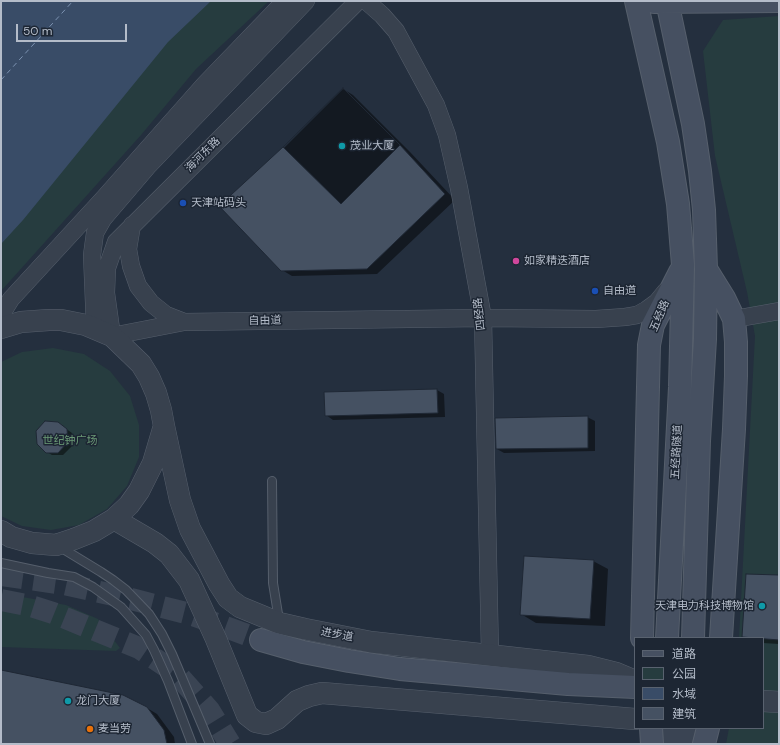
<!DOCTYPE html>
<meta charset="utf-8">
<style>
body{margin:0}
#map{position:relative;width:780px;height:745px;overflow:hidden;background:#242f3e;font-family:"DM Sans","Noto Sans SC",sans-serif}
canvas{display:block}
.frame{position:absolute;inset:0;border:2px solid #b4bcc9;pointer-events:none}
.legend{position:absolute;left:634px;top:637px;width:130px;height:92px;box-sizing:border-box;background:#1d2633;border:1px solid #59626f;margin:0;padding:5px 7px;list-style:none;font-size:12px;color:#b4bcc9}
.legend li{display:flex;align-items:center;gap:8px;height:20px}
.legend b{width:20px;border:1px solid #59626f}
.scale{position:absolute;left:16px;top:24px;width:111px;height:18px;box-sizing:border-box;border:2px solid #b4bcc9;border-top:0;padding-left:5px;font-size:12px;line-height:14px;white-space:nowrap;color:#b4bcc9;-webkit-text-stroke:3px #1d2633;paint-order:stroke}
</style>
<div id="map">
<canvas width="780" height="745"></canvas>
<div class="frame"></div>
<ul class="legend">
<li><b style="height:5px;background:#465061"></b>道路</li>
<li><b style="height:11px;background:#263c3f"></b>公园</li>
<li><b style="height:11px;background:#394c67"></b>水域</li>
<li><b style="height:11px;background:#455162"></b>建筑</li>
</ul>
<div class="scale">50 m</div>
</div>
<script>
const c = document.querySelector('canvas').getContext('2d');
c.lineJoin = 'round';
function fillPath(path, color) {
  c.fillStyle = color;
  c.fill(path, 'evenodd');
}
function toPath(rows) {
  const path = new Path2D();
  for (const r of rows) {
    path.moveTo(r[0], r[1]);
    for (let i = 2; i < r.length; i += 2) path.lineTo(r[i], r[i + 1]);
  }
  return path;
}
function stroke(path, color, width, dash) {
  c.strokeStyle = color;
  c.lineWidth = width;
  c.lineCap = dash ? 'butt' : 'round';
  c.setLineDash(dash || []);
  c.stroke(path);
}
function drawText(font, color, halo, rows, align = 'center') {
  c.font = font + ' "DM Sans","Noto Sans SC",sans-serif';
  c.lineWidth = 3;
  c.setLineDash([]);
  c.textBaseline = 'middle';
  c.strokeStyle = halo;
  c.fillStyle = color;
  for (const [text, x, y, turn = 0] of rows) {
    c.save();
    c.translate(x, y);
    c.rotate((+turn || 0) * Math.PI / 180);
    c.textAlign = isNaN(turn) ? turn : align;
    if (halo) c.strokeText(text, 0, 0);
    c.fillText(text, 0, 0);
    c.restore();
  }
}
const green = toPath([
 [1,1,269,1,196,69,141,135,1,291],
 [779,16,779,744,726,744,729,728,763,728,763,638,739,638,755,336,747,292,715,156,703,51,723,20],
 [53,348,84,354,110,371,130,396,139,425,139,457,127,486,107,509,79,525,51,530,22,526,1,516,1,362,22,352],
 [1,593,66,605,98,619,120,648,116,651,1,647]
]);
const water = toPath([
 [1,1,211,1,168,42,23,220,1,244]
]);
const shadow = toPath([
 [343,89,353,95,410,152,455,200,377,274,292,276,282,270,284,148],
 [437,390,444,394,445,417,333,420,326,415],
 [587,417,595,421,595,451,504,453,497,449],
 [58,423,72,433,73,445,63,455,52,455,47,452],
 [593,561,608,569,605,626,536,623,521,614],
 [779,576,779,644,763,643,763,638,746,638,743,637],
 [1,671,147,708,157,714,174,737,175,744,1,744]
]);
const ferry = toPath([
 [1,80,73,1]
]);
const building = toPath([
 [343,88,400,145,445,194,367,269,281,271,219,206,283,147,343,88],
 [343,88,400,145,341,204,283,147,343,88],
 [437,389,438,413,325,416,324,392,437,389],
 [588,416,588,448,496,449,495,418,588,416],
 [45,421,58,422,67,429,68,442,58,453,46,453,37,444,36,431,45,421],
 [524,556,594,560,590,619,520,615,524,556],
 [746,574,779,575,779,640,742,637,746,574],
 [1,670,123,695,147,707,164,730,167,744,1,744,1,670]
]);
const secondaryTunnel = toPath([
 [1,575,64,584,131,599,190,614,261,640],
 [1,600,31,606,53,613,139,648,176,673,209,710,230,744],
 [664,744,664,728],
 [683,744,685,728]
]);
const service = toPath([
 [272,481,273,583,279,620],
 [60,547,101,572,113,580,126,590,149,614,162,634,172,654,210,744],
 [1,563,48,573,74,577,93,587,121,607,146,635,154,650,168,681,192,744]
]);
const minor = toPath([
 [358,1,116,242,107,268,106,293,112,336,184,322,483,318,596,319,625,317,637,315,646,310,657,302,666,291],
 [366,1,382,15,396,31,436,105,447,135,459,188,483,318,490,654],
 [132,225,128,249,131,266,138,286,151,303,166,315,184,322],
 [1,315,11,299,103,199,205,84,285,1],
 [734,319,779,311],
 [95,328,92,255,95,233,103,219,149,165,306,1]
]);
const tertiary = toPath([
 [1,328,21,322,49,320,61,320,86,325,112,336,141,364,149,377,156,393,161,410,164,426,153,463,139,491,129,505,114,519,94,531,74,539,56,545,32,543,11,537,1,531],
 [164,426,180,500,190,529,219,584,228,598,240,607,279,623,305,629,371,642,588,666,616,673,635,681],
 [114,519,155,543,169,554,189,580,216,639,247,715,256,722,266,724,277,719,297,701,309,696,322,693,635,719],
 [763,701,779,702]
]);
const secondary = toPath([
 [636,1,668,142,678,204,683,265,680,387,667,638],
 [667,1,693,124,700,171,704,210,706,269,705,339,699,441,693,638],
 [654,2,779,1],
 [706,269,724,298,734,319,736,342,736,376,734,429,721,638],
 [642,638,649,345,653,325,680,272],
 [261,640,303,652,349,661,400,669,568,684,635,687],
 [651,728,652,744],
 [704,744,708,728]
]);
const markers = [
 [342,146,4,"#0f9aa8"],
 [183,203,4,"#1a4fb4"],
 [516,261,4,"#d1479c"],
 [595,291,4,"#1a4fb4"],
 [762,606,4,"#0f9aa8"],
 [68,701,4,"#0f9aa8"],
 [90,729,4,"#e8710a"]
];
const poiNames = [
 ["茂业大厦",350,146],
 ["天津站码头",191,203],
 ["如家精迭酒店",524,261],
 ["自由道",603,291],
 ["天津电力科技博物馆",754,606,"right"],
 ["龙门大厦",76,701],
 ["麦当劳",98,729]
];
const streetNames = [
 ["海河东路",203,155,-45],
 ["四经路",480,314,-97],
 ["五经路",660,316,-67],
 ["自由道",265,321,-1],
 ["五经路隧道",677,452,-87],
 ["进步道",337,635,11]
];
const parkNames = [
 ["世纪钟广场",70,441]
];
fillPath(green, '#263c3f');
fillPath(water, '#394c67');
fillPath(shadow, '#0007');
stroke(ferry, '#7c92b1', 1, [5, 4]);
fillPath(building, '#455162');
stroke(building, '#1f2835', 1);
stroke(secondaryTunnel, '#3a4453', 22, [22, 11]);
stroke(service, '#565f6c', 10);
stroke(minor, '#565f6c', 18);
stroke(tertiary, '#565f6c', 22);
stroke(secondary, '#565f6c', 24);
stroke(service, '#38414e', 8);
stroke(minor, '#38414e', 17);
stroke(tertiary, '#38414e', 21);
stroke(secondary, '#465061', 22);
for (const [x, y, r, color] of markers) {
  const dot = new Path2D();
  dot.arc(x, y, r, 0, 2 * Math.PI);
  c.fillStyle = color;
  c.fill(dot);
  stroke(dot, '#1d2633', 1.5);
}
drawText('11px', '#b4bcc9', '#1d2633', poiNames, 'left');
drawText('11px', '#b4bcc9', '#1d2633', streetNames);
drawText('11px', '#6b9a76', '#1d2633', parkNames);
</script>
